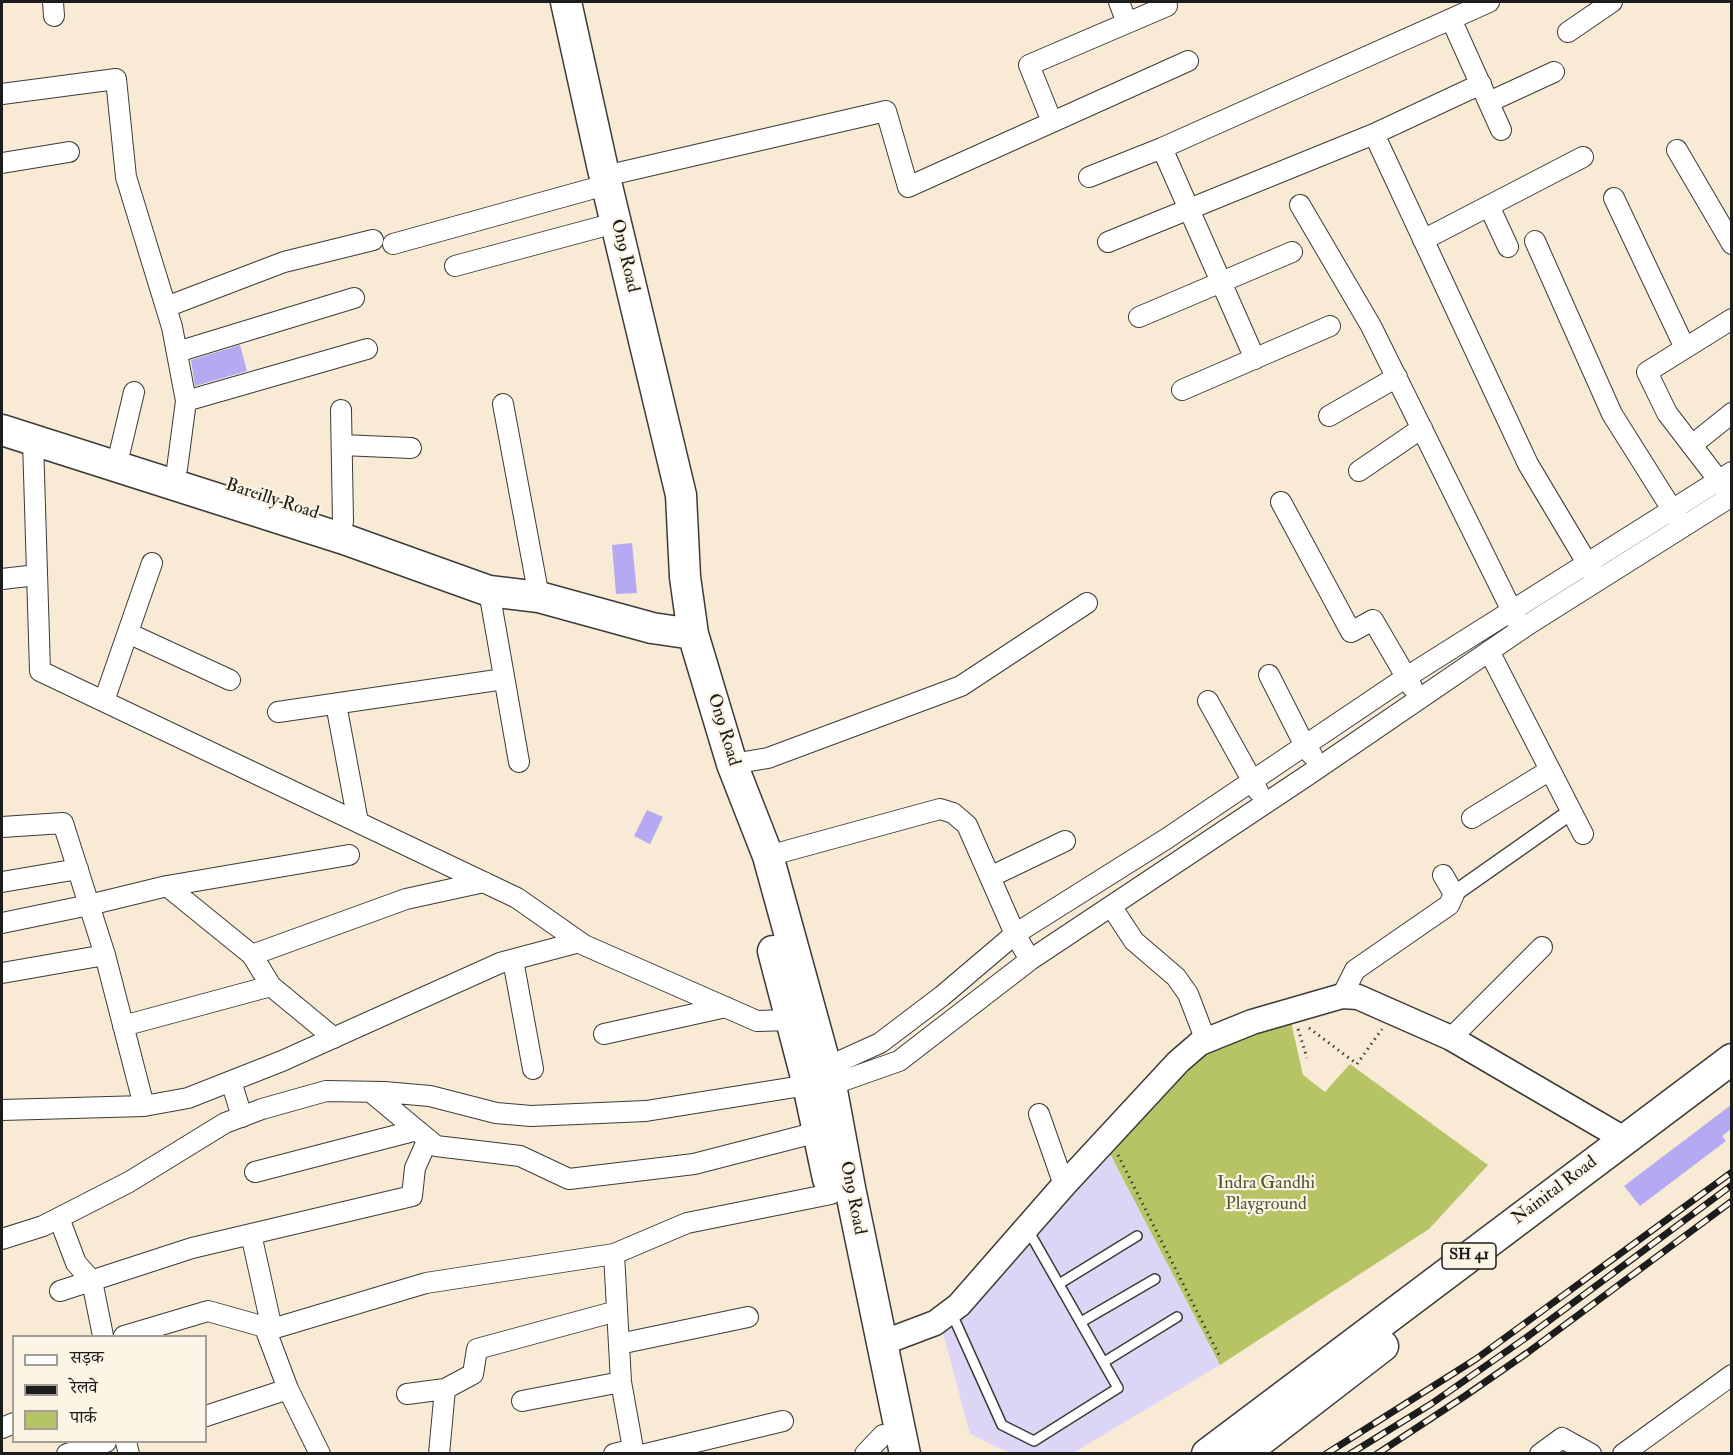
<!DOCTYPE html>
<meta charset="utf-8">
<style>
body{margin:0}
#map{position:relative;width:1733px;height:1455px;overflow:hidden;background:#f8ead4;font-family:"IM FELL Double Pica","Noto Serif Devanagari",serif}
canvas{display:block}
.frame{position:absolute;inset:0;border:3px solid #1c1c1c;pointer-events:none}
.legend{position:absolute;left:12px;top:1335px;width:195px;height:108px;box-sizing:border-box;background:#fcf5e5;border:2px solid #a29e95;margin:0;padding:8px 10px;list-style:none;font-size:18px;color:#1c1c1c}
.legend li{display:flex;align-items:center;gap:12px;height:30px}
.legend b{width:30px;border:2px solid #a29e95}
</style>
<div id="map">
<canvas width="1733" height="1455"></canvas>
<div class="frame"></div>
<ul class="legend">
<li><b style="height:8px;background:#fff"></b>सड़क</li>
<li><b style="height:8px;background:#1c1c1c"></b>रेलवे</li>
<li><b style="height:16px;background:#b6c466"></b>पार्क</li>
</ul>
</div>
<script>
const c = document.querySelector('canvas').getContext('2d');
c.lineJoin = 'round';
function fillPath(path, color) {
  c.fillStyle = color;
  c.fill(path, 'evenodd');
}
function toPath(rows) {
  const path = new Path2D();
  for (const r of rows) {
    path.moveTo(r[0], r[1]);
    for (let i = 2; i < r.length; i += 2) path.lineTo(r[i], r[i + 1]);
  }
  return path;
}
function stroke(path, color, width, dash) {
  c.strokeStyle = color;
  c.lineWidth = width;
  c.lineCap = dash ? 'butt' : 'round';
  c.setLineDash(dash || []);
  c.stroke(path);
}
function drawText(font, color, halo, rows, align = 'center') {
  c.font = font + ' "IM FELL Double Pica",serif';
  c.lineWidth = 4.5;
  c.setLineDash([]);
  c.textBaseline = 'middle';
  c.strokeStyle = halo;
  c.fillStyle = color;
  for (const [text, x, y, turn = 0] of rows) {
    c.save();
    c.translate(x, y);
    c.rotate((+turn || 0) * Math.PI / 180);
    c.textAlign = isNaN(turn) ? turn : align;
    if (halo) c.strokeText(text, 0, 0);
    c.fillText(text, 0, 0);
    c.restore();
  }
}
const built = toPath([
 [1107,1148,1220,1365,1073,1453,1010,1453,970,1434,942,1329]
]);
const green = toPath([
 [1291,1022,1303,1075,1325,1092,1350,1064,1488,1165,1429,1229,1220,1365,1107,1148,1208,1048]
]);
const building = toPath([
 [240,345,247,371,195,386,191,360],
 [632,543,637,593,616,594,612,545],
 [647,810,663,817,650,844,634,836],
 [1731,1105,1731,1129,1722,1136,1726,1141,1640,1206,1624,1186]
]);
const path = toPath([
 [1309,1028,1357,1064,1382,1029],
 [1298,1029,1307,1058],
 [1118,1155,1220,1357]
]);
const service = toPath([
 [1059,1284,1137,1236],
 [952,1314,1002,1425,1034,1441,1118,1388,1028,1230],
 [1081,1322,1155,1279],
 [1104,1362,1177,1317]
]);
const pedestrian = toPath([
 [1454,894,1572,811]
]);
const minor = toPath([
 [53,2,54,16],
 [1119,2,1127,23],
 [1451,19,1501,130],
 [1568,32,1612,2],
 [2,94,116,79,126,177,172,327,186,401,177,469],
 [1489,102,1554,72],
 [1052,122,1029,65,1167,6],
 [1374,134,1528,464,1593,573],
 [1162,148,1255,359],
 [1677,150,1732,244],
 [2,163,69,152],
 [605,176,886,111,908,187,1188,61],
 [1089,177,1162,148,1489,2],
 [1614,198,1685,348],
 [1300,205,1371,326,1517,621],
 [1489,206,1508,247],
 [1423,240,1583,157],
 [1535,241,1612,414,1678,519],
 [1108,242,1374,134,1481,84],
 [393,244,591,189],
 [455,266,600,227],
 [166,307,284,262,373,240],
 [1139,317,1292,252],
 [177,352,354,298],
 [1182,390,1330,326],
 [186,401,367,349],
 [503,404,539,597],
 [341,410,343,522],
 [1329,416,1397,377],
 [33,441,40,671,517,898,584,945,757,1021,791,1020],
 [342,445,411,448],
 [1692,445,1732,413],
 [120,451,134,392],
 [1359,471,1422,428],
 [1726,490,1667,413,1647,372,1732,319],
 [1281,502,1351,632,1373,620,1412,687],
 [2,579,37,575],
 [489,591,519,762],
 [128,633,230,680],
 [1489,651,1583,834],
 [1269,675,1305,746,1312,755],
 [104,701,152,563],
 [1208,701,1258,791],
 [336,704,358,822],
 [278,712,504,679],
 [732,764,768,758,961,686,1087,603],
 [1472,818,1550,770],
 [2,827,63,823,105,955,144,1106],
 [768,856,940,809,953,813,967,825,1015,934,1030,960],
 [990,877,1065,841],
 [2,882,78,869],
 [167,886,252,955,271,986,334,1038],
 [1111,906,1134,941,1176,977,1188,994,1206,1041],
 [2,923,89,905,167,886,349,855],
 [252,955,406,899,484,882],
 [513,960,533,1069],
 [2,973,105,955],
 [1342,996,1355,970,1449,905,1454,894,1443,875],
 [123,1026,271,986],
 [604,1034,726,1007],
 [1451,1038,1542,947],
 [827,1067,880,1043,942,996,1015,934,1166,839,1405,678,1732,472],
 [231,1081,242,1117],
 [831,1085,899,1061,1030,960,1308,775,1529,624,1732,496],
 [371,1092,436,1146,520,1156,569,1179,694,1164,818,1132],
 [2,1110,144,1106,188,1098,282,1061,500,963,579,942],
 [1039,1114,1064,1185],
 [255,1172,417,1130],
 [59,1218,76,1263,92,1281,103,1336],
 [251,1234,272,1329],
 [2,1239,43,1226,129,1182,225,1123,262,1109,326,1091,384,1092,430,1096,496,1113,531,1116,646,1111,808,1085],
 [614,1254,621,1382,634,1454],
 [60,1291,192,1248,412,1196,415,1168,428,1139],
 [265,1328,288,1389,320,1454],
 [124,1336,208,1311,272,1329,426,1283,614,1254,687,1223,831,1194],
 [619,1344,748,1317],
 [407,1394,445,1389,473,1374,477,1349,617,1311],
 [522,1401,621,1382],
 [206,1416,288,1389],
 [2,1428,14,1423],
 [126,1442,129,1454],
 [67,1454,106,1442],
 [439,1454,445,1389],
 [614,1454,634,1449],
 [646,1454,783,1421],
 [865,1454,883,1435],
 [1540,1454,1562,1438,1591,1454],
 [1623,1454,1732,1375]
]);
const tertiary = toPath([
 [882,1343,935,1323,959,1305,1064,1185,1178,1062,1200,1043,1252,1022,1342,996,1358,997,1451,1038,1624,1139]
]);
const primary = toPath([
 [566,2,602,165,681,495,685,577,693,634,732,764,768,856,831,1085,850,1188,905,1454],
 [2,430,344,539,489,591,539,597,652,628,693,634],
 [773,951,808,1085,828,1179],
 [1207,1454,1732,1059],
 [1243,1454,1383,1346]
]);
const rail = toPath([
 [1326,1454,1476,1359,1732,1172],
 [1350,1454,1431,1404,1527,1337,1732,1185],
 [1377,1454,1465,1396,1527,1353,1732,1201]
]);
const shields = [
 [1469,1256,54]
];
const shieldNames = [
 ["SH 41",1469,1256]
];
const streetNames = [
 ["On9 Road",624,256,77],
 ["Bareilly Road",272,500,18],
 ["On9 Road",723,730,73],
 ["Nainital Road",1555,1191,-37],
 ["On9 Road",852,1198,79]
];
const parkNames = [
 ["Indra Gandhi",1266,1184],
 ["Playground",1266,1205]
];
fillPath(built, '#ddd5f6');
fillPath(green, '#b6c466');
fillPath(building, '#b5a9f4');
stroke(service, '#3d3b38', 12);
stroke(pedestrian, '#3d3b38', 18);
stroke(minor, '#3d3b38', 22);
stroke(tertiary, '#3d3b38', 27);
stroke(primary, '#3d3b38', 33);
stroke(path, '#3d3b38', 3, [1.5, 4.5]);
stroke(service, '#fff', 9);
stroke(pedestrian, '#fff', 15);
stroke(minor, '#fff', 20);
stroke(tertiary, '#fff', 24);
stroke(primary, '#fff', 30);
stroke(rail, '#1c1c1c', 7);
stroke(rail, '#fcf5e5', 4.5, [14]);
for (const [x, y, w] of shields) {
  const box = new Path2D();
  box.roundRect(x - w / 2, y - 13, w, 26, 4.5);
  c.fillStyle = '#fcf5e5';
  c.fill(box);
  stroke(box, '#1c1c1c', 1.5);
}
drawText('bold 16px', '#1c1c1c', null, shieldNames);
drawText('18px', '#1c1c1c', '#fcf5e5', streetNames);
drawText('18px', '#525736', '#fcf5e5', parkNames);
</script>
